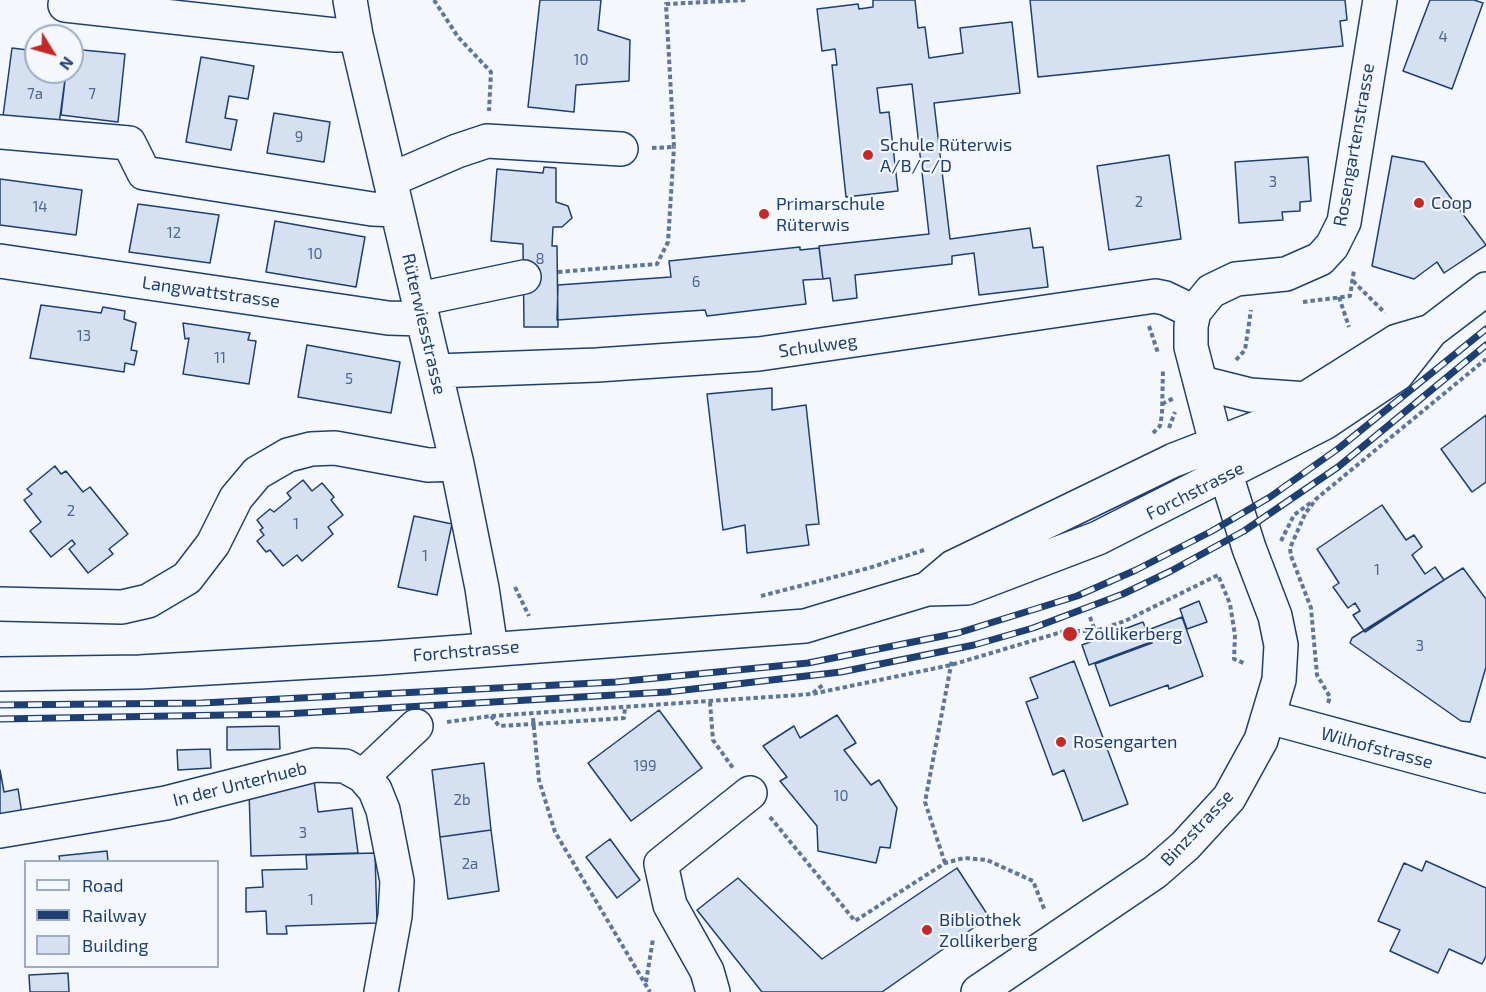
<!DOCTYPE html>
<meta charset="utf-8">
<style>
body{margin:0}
#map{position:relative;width:1486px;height:992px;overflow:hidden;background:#f4f7fb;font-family:"Exo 2",sans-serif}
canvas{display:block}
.legend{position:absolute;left:24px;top:860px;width:195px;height:108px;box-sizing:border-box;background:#f4f7fb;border:2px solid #9eadc5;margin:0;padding:8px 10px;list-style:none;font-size:18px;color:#1d3f73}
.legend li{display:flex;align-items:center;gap:12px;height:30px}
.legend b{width:30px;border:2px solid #9eadc5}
.north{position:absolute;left:24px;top:24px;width:60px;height:60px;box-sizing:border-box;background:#f4f7fb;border:2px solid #9eadc5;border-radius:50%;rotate:127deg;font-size:16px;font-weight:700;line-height:24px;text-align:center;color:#1d3f73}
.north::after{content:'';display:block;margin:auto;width:21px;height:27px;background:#c62828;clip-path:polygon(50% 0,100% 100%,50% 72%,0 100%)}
</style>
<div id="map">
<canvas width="1486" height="992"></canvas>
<ul class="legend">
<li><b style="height:8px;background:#f4f7fb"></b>Road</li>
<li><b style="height:8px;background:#1d3f73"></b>Railway</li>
<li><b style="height:16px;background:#d5e0f0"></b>Building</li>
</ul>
<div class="north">N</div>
</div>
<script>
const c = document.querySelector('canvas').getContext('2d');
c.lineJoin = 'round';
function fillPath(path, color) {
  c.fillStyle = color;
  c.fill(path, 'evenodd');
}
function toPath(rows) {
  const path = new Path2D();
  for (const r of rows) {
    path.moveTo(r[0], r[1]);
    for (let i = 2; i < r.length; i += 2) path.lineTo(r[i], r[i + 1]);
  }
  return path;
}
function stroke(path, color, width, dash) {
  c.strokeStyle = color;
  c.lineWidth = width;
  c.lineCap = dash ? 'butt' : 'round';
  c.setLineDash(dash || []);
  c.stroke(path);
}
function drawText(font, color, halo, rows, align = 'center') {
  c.font = font + ' "Exo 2",sans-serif';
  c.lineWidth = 4.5;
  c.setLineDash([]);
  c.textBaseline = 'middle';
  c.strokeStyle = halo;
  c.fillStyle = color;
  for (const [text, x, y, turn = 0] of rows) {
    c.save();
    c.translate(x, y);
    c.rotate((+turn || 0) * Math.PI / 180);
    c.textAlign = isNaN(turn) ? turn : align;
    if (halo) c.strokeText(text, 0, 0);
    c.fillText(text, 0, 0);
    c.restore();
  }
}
const building = toPath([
 [540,0,601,0,598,30,630,40,629,81,576,85,574,112,528,107,540,0],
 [873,0,915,0,918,28,925,27,929,58,963,53,960,28,1012,22,1020,93,934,103,950,239,1030,228,1033,248,1043,247,1048,287,979,295,974,253,952,256,952,264,855,275,857,298,833,301,830,278,823,279,819,246,929,234,912,84,877,88,880,113,889,112,898,191,846,197,832,65,837,65,835,49,822,51,817,9,858,4,859,9,873,7,873,0],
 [1030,0,1345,0,1347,20,1340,21,1343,46,1038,77,1030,0],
 [1430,0,1474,0,1483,3,1452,89,1403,71,1430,0],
 [12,48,36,51,36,72,66,72,59,124,3,116,12,48],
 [72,49,125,54,118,122,61,115,66,72,72,72,72,49],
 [201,57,254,66,248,99,229,96,225,118,237,120,231,150,186,142,201,57],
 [274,113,330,122,324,162,267,153,274,113],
 [1169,155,1181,239,1109,250,1097,166,1169,155],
 [1392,156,1424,162,1486,245,1444,273,1437,262,1414,279,1372,266,1392,156],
 [1308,157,1311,201,1300,202,1300,211,1282,212,1283,220,1239,223,1235,162,1308,157],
 [544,167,556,168,556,202,568,206,572,218,562,227,553,227,552,246,557,246,558,327,524,327,523,244,491,241,497,169,543,173,544,167],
 [0,179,82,190,76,235,0,225,0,179],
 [138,204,219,215,210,263,129,252,138,204],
 [275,221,365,237,356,287,266,272,275,221],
 [800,247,800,250,819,248,823,279,803,280,806,304,707,316,705,310,557,320,558,285,671,277,669,261,800,247],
 [41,305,101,313,103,307,125,311,124,319,136,323,131,350,137,351,134,365,125,363,124,372,30,358,41,305],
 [183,323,250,333,248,340,256,341,249,384,183,374,189,338,185,339,183,323],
 [307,345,400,362,391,413,298,397,307,345],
 [772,388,772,410,806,405,819,524,806,525,809,545,747,553,745,525,723,530,707,394,772,388],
 [1486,415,1486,482,1472,492,1441,449,1486,415],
 [55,466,61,474,66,471,83,492,90,487,128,534,109,549,113,554,88,573,69,549,75,544,72,540,51,557,30,531,41,522,24,500,32,494,27,489,55,466],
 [303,480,312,491,322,483,334,497,331,500,343,515,328,527,333,534,302,561,297,555,283,566,270,550,266,552,257,541,264,535,260,530,263,528,257,520,270,509,274,512,291,498,287,493,303,480],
 [1382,505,1406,540,1414,535,1422,547,1412,555,1425,574,1435,567,1444,580,1365,632,1353,615,1360,611,1355,603,1348,608,1333,587,1339,583,1317,549,1382,505],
 [414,516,452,524,437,595,398,587,414,516],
 [1463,568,1486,599,1486,667,1470,722,1461,721,1350,643,1352,638,1463,568],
 [1199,601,1207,622,1187,629,1180,609,1199,601],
 [1182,617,1203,676,1169,689,1168,685,1110,706,1095,664,1152,643,1148,630,1182,617],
 [1143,622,1151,642,1089,665,1082,645,1143,622],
 [1074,661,1128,804,1083,821,1064,770,1053,775,1026,702,1038,698,1030,678,1074,661],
 [659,710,702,768,631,821,588,763,659,710],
 [837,715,856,743,844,750,871,785,879,780,897,808,890,848,880,847,876,863,818,851,817,826,780,781,787,777,763,746,794,726,800,738,837,715],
 [279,726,280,749,227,750,227,727,279,726],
 [210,749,211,768,178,770,177,750,210,749],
 [484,763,491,830,440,837,432,770,484,763],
 [0,770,4,792,18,789,22,814,0,819,0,770],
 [314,780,318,812,352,808,358,853,251,856,249,790,314,780],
 [491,830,499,891,448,899,440,837,491,830],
 [610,839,640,880,617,898,586,857,610,839],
 [107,851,108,862,60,862,59,856,107,851],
 [375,853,377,923,286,926,287,934,267,934,266,911,246,912,246,888,263,887,262,870,307,869,306,855,375,853],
 [1426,861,1486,888,1486,956,1482,964,1449,949,1438,973,1390,951,1400,930,1378,921,1404,863,1422,871,1426,861],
 [957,868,989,917,882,992,762,992,697,910,738,878,822,959,957,868],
 [68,973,69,992,30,992,29,975,68,973]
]);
const path = toPath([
 [434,0,458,37,491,72,489,111],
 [652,148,674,147,666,4,748,0],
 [558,272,657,264,668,242,674,147],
 [1353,281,1385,313],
 [1339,297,1349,327],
 [1303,302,1350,296,1354,270],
 [1149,326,1158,353],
 [1236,360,1245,350,1251,310],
 [1162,404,1174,398],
 [1169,428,1175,412],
 [1153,433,1160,426,1162,414,1163,369],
 [1281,541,1294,515,1313,501],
 [515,587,529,616],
 [761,596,869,568,924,550],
 [1090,617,1095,631],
 [813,693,824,684],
 [710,702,713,740,733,768],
 [1328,703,1330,697,1317,675,1311,608,1291,556,1290,548,1305,514,1316,499,1486,359],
 [491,716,499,726,534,724,624,718,625,707],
 [533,718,539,780,555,832,650,992],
 [447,722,491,716,812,694,951,665,1065,631,1095,631,1125,621,1218,575,1230,604,1235,635,1234,659,1246,664],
 [770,817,855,921,945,863,964,858,987,860,1033,881,1045,911],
 [945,863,925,802,952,660],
 [646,982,653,939]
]);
const minor = toPath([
 [350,0,356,35,457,464,482,588,491,649],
 [65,5,335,35,356,35],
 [0,132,129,143,144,173,372,209,397,210],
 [390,180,457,151,487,141,621,149],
 [0,261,388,318,423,319],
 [419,299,524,277],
 [436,371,597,365,759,354,1155,296,1165,298,1194,312],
 [1216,443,1191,347,1191,326,1194,312,1211,291,1236,279,1286,274,1320,259,1332,246,1344,222,1380,0],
 [0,604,122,607,148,601,187,578,213,544,236,498,257,473,288,455,311,449,335,448,428,465,457,464],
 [1269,717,1486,776],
 [363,776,416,726],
 [0,831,166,803,315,765,345,766,363,776,375,790,383,810,397,881,395,916,381,992],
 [713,992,707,971,670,905,661,864,750,793]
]);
const major = toPath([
 [1202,383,1250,395,1307,399],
 [927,589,953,567,1174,460,1262,426,1397,341,1431,331],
 [0,674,140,672,380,658,805,626,927,589,967,588,1098,538,1324,423,1397,374,1431,331,1486,289],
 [978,992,1155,872,1185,846,1229,798,1261,740,1279,680,1281,645,1275,616,1249,548,1216,443]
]);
const rail = toPath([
 [0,705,202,703,616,682,808,663,958,633,1077,596,1136,570,1212,531,1270,497,1339,448,1486,329],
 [0,719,284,714,667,692,841,672,974,645,1033,628,1123,594,1171,571,1244,531,1338,467,1486,345]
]);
const markers = [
 [868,155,6,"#c62828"],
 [1419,203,6,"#c62828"],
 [764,214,6,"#c62828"],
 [1070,634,8,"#c62828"],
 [1061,742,6,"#c62828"],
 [927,930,6,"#c62828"]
];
const numberNames = [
 ["4",1443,37],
 ["10",581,60],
 ["7a",35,94],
 ["7",92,94],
 ["9",299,137],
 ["3",1273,182],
 ["2",1139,202],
 ["14",40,207],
 ["12",174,233],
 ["10",315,254],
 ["8",540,259],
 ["6",696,282],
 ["13",84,336],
 ["11",220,358],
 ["5",349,379],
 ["2",71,511],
 ["1",296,524],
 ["1",425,556],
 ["1",1377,570],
 ["3",1420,646],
 ["199",645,766],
 ["10",841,796],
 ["2b",462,800],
 ["3",303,833],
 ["2a",470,864],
 ["1",311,900]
];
const poiNames = [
 ["Schule Rüterwis",880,145],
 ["A/B/C/D",880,166],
 ["Coop",1431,203],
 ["Primarschule",776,204],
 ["Rüterwis",776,225],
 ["Zollikerberg",1084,634],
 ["Rosengarten",1073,742],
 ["Bibliothek",939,920],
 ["Zollikerberg",939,941]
];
const streetNames = [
 ["Rosengartenstrasse",1354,145,-80],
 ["Langwattstrasse",211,292,8],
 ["Rüterwiesstrasse",424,324,77],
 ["Schulweg",818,346,-8],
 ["Forchstrasse",1195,491,-27],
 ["Forchstrasse",466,651,-5],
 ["Wilhofstrasse",1377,748,15],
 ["In der Unterhueb",240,784,-14],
 ["Binzstrasse",1197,828,-47]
];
fillPath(building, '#d5e0f0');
stroke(building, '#1d3f73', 1.5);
stroke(minor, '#1d3f73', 36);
stroke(major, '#1d3f73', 36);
stroke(path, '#5e769c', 4, [4.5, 3]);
stroke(minor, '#f4f7fb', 33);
stroke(major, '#f4f7fb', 33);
stroke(rail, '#1d3f73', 7);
stroke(rail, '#f4f7fb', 4.5, [14]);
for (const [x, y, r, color] of markers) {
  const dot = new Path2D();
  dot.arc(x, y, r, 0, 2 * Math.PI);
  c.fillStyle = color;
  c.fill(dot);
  stroke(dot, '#f4f7fb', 2);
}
drawText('15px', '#4b6792', null, numberNames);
drawText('18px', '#1d3f73', '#f4f7fb', poiNames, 'left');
drawText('18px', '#1d3f73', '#f4f7fb', streetNames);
</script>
